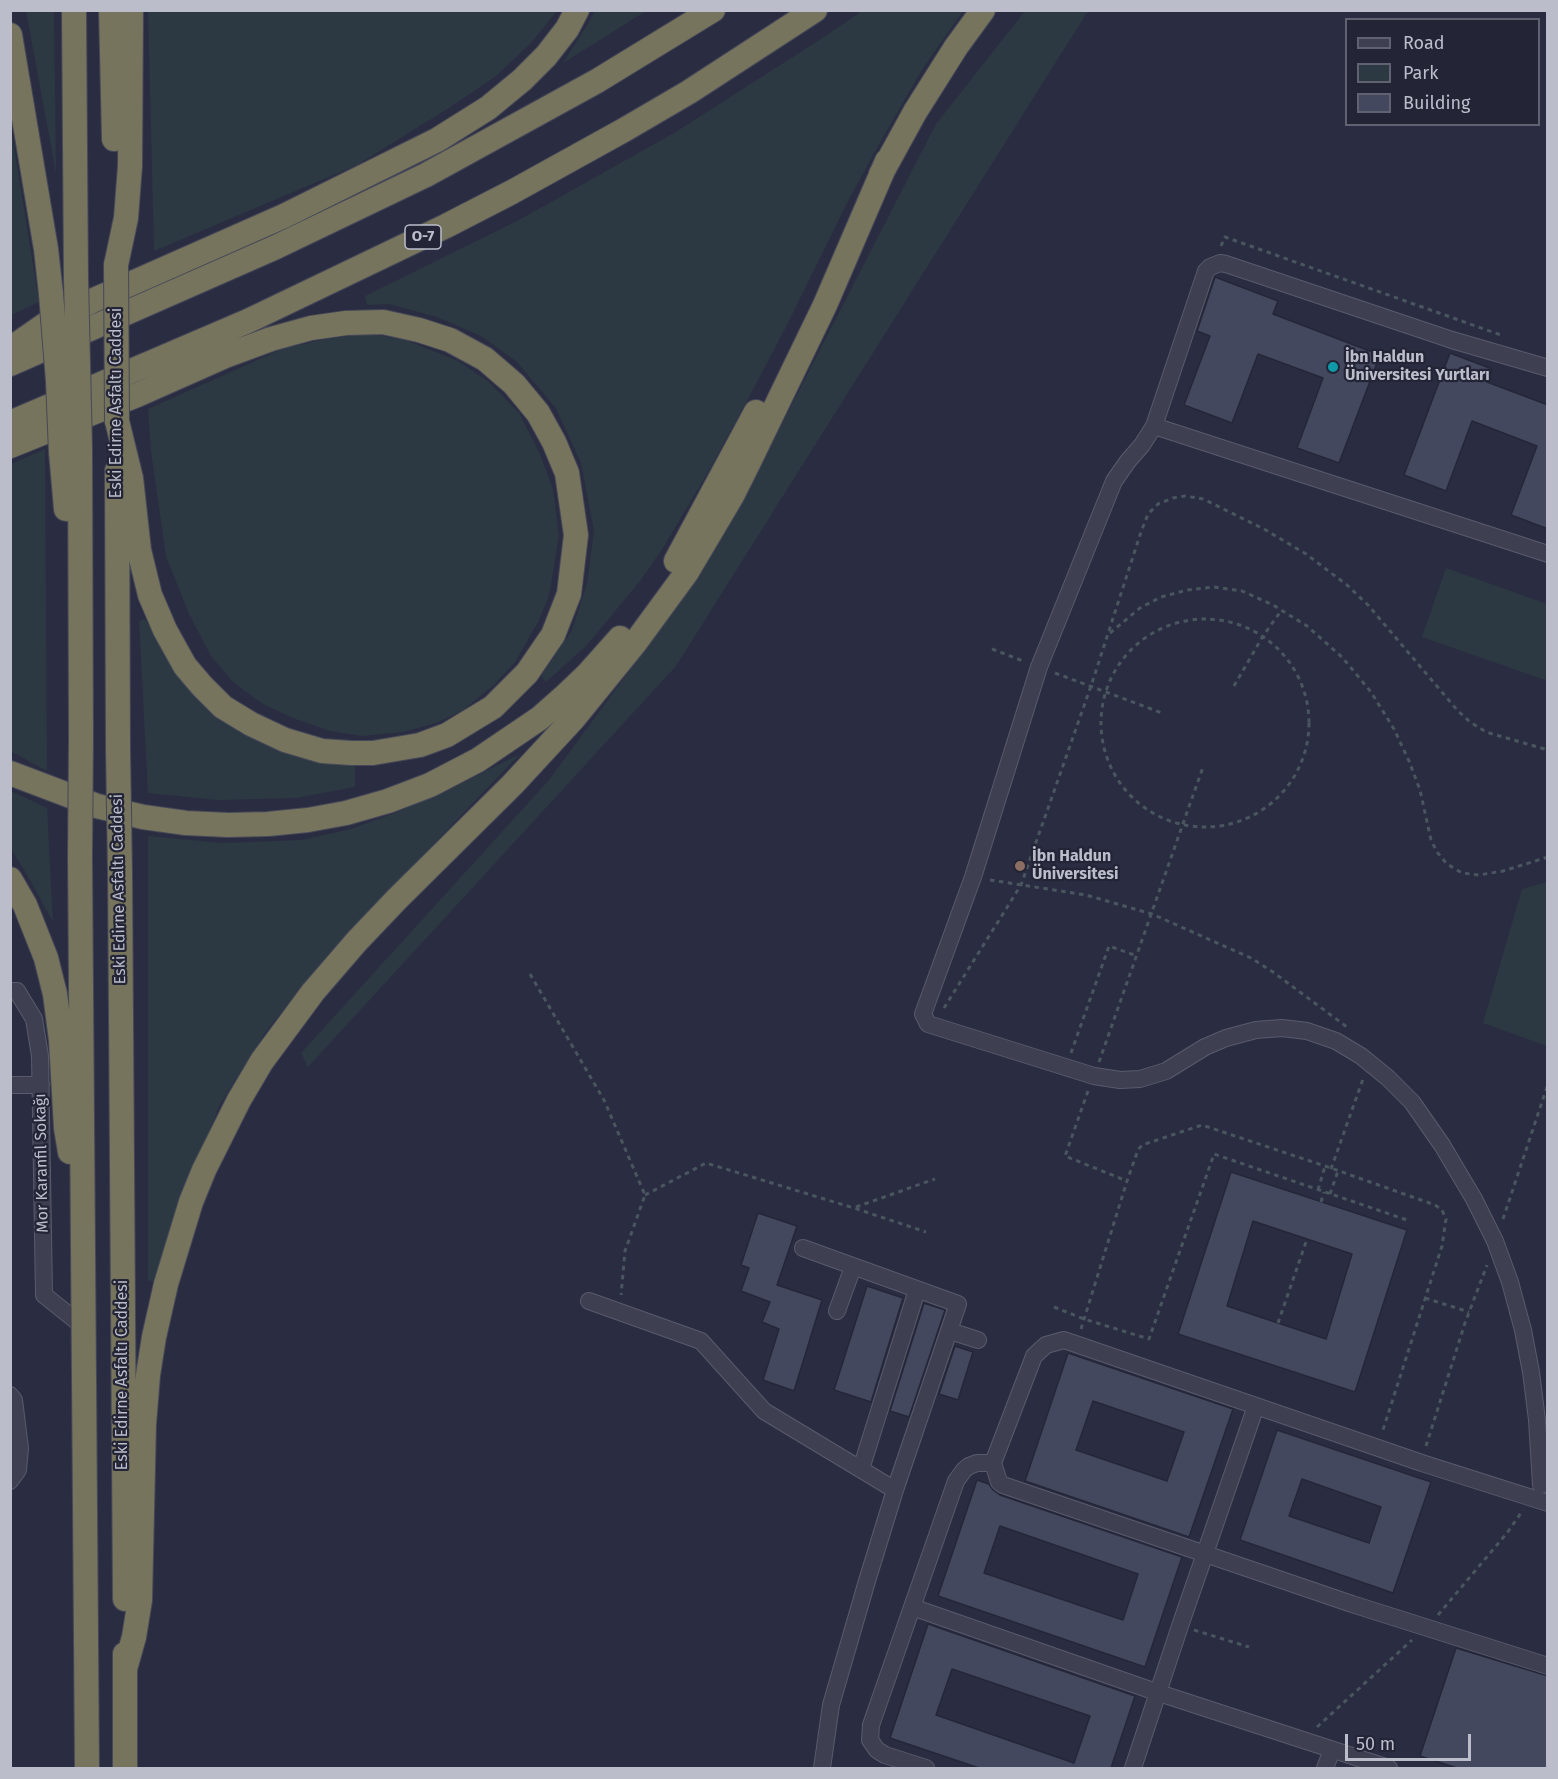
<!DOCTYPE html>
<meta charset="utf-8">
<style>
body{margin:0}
#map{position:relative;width:1558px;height:1779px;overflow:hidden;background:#2a2d41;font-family:"Fira Sans",sans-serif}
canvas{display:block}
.frame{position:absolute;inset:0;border:12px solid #bbbdcb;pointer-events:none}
.legend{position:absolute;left:1345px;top:18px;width:195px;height:108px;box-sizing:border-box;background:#232537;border:2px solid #606272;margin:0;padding:8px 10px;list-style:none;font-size:18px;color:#bbbdcb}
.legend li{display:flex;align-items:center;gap:12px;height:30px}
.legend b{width:30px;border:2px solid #606272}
.scale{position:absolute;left:1345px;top:1734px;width:126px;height:27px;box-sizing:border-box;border:3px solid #bbbdcb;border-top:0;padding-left:8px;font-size:18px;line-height:21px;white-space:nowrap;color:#bbbdcb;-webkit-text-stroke:4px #232537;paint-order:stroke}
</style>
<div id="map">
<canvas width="1558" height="1779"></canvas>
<div class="frame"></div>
<ul class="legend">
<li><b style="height:8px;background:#3e4051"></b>Road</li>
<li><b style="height:16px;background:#2c3942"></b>Park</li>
<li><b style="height:16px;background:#44485f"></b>Building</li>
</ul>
<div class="scale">50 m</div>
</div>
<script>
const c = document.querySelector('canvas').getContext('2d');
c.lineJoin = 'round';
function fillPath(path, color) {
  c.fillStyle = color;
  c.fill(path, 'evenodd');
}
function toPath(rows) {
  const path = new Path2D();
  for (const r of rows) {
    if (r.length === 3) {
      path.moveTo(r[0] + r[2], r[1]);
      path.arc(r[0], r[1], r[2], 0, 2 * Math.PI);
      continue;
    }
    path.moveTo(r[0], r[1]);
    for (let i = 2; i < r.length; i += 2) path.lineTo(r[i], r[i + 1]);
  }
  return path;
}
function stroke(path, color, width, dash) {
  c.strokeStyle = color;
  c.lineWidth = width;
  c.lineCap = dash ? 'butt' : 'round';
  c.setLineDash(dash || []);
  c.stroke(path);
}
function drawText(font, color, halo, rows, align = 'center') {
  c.font = font + ' "Fira Sans",sans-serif';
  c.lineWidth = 4.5;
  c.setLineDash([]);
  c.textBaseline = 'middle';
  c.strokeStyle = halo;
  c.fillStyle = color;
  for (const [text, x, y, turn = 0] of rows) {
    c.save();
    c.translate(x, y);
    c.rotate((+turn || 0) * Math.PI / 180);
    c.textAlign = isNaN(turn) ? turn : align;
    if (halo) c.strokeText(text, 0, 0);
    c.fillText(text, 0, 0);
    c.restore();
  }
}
const green = toPath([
 [26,11,54,11,56,173],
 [148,11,148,10,557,11,531,43,496,76,452,106,357,165,154,251],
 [595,11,646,11,563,63,586,27],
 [862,11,963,11,923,68,878,146,848,201,788,323,757,382,711,467,663,548,640,581,587,645,546,682,541,676,572,630,587,584,594,531,581,463,556,408,516,361,481,336,437,317,389,304,367,305,365,296,519,220,674,133,821,39],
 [1025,11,1088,11,676,666,308,1067,301,1053,549,780,702,572,752,482,936,124],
 [10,122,39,302,11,315,10,315],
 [366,333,408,341,458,361,489,382,519,413,540,454,553,489,559,535,549,596,538,622,515,662,494,685,462,711,436,723,403,732,362,736,330,731,293,718,263,704,234,683,211,656,189,614,166,556,151,452,148,409,282,349,325,339],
 [45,449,47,771,10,751,11,464],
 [1446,568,1547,604,1548,673,1545,680,1422,637],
 [145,619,177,671,217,713,355,763,355,787,296,798,217,800,148,793,139,621],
 [520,754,331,951,267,1030,219,1106,154,1282,148,1280,148,836,222,843,302,840,351,829,395,813,460,784],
 [11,791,47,808,53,922,26,873,11,849],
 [1547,882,1548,882,1547,1046,1483,1023,1522,889]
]);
const building = toPath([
 [1215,277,1278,301,1273,314,1380,355,1339,463,1297,448,1323,378,1258,354,1232,423,1184,405,1210,336,1197,331,1215,277],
 [1450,353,1492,369,1487,382,1548,405,1548,529,1511,515,1537,446,1472,421,1446,491,1404,475,1450,353],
 [1231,1172,1407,1230,1355,1392,1178,1334,1231,1172],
 [1253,1221,1352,1254,1326,1339,1227,1306,1253,1221],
 [758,1213,797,1226,777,1285,822,1300,794,1391,763,1380,779,1329,762,1322,770,1302,741,1291,749,1268,741,1265,758,1213],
 [867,1286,903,1298,871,1402,834,1390,867,1286],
 [924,1303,945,1310,909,1417,890,1411,924,1303],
 [955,1346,973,1352,958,1400,939,1394,955,1346],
 [1068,1353,1233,1409,1189,1537,1025,1481,1068,1353],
 [1093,1401,1184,1432,1167,1481,1076,1450,1093,1401],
 [1277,1430,1431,1482,1393,1593,1240,1540,1277,1430],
 [1302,1479,1381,1507,1369,1543,1289,1516,1302,1479],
 [977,1480,989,1484,993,1490,1000,1495,1182,1557,1145,1667,938,1596,977,1480],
 [1000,1526,1138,1574,1123,1620,984,1573,1000,1526],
 [928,1624,1135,1696,1111,1768,979,1768,890,1738,928,1624],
 [952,1669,1090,1716,1074,1763,936,1715,952,1669],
 [1456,1648,1548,1676,1548,1768,1457,1768,1420,1756,1456,1648]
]);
const path = toPath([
 [1221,246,1225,237,1501,335],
 [1205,723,104],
 [1110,633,1140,608,1161,597,1187,590,1214,587,1242,591,1273,605,1307,626,1342,657,1371,692,1394,729,1409,761,1420,790,1431,840,1437,852,1447,864,1462,873,1479,875,1503,871,1548,857],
 [992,649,1023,661],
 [1055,673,1162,713],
 [1234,686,1263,636,1281,611],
 [990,880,1086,895,1152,914,1251,958,1273,972,1347,1027],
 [530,974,604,1100,645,1195,625,1251,621,1295],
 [944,1008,1021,885,1091,686,1141,532,1148,514,1158,504,1173,498,1185,496,1203,499,1264,529,1306,554,1347,585,1368,605,1458,711,1470,722,1486,732,1548,750],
 [1071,1053,1109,946,1137,956],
 [1099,1062,1203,767],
 [1088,1091,1065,1156,1127,1181],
 [1331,1169,1363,1079],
 [1318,1190,1325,1166],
 [1330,1194,1338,1171],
 [645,1195,706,1163,854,1208,926,1232],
 [1321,1202,1324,1192],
 [856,1207,935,1179],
 [1503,1219,1548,1084],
 [1425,1298,1469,1312],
 [1054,1307,1084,1319,1149,1339,1214,1154,1407,1220],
 [1278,1323,1307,1239],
 [1081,1329,1127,1181,1138,1150,1142,1145,1202,1125,1325,1166,1435,1205,1442,1210,1446,1219,1442,1246,1382,1433],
 [1426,1446,1465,1323,1487,1265],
 [1438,1615,1507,1533,1523,1510],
 [1194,1630,1249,1647],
 [1317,1727,1412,1640]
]);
const minor = toPath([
 [1154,426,1548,554],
 [10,991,17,991,34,1019,40,1056,44,1295,84,1327],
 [10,1085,41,1085],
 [803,1248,958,1304,895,1490,867,1581,831,1705,822,1768],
 [589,1301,701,1341,764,1411,895,1490],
 [837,1311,853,1267],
 [950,1331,978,1340],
 [10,1395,14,1400,20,1448,18,1470,10,1481],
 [993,1463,999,1482,1003,1485,1352,1604,1548,1666],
 [861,1469,917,1290],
 [1541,1485,1537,1420,1531,1372,1523,1330,1510,1282,1495,1241,1474,1199,1442,1145,1412,1102,1388,1078,1361,1056,1336,1041,1307,1031,1282,1028,1256,1030,1226,1038,1205,1047,1166,1071,1140,1079,1120,1080,1094,1076,928,1024,923,1014,973,877,1039,667,1114,481,1128,461,1142,445,1154,426,1206,271,1210,267,1220,263,1226,264,1452,340,1548,368],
 [912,1607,1159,1693,1389,1768],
 [926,1768,885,1755,877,1750,870,1740,871,1725,956,1481,964,1470,969,1466,977,1463,993,1463,1034,1356,1046,1345,1064,1340,1422,1463,1548,1503],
 [1133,1768,1180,1626,1256,1406],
 [1325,1768,1332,1750]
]);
const highway = toPath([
 [74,10,76,279],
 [111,10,114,139],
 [10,35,46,249,51,294],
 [881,174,915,112,956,47,983,10],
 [116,265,126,218,130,166,131,10],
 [10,349,46,324,94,300,284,216,437,140,488,108,522,80,546,56,567,29,577,10],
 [10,364,276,247,426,175,597,81,713,10],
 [10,423,248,321,446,226,512,192,624,130,689,92,815,10],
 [10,446,137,395,225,356,271,339,311,328,346,323,383,322,419,330,450,340,485,359,514,384,538,413,554,442,567,473,576,535,569,594,553,635,527,673,493,707,447,735,420,745,373,753,351,753,322,751,285,740,251,724,223,707,202,686,185,666,165,630,150,595,139,550,131,478,117,421],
 [80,448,81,739],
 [61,452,66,509],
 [117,471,118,750],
 [676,561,756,412],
 [10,773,97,806,143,817,186,823,228,825,268,824,308,820,346,813,388,801,430,785,478,760,540,718,566,695,587,675,620,638],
 [80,857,87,1768],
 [120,872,125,1599],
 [10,879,25,905,46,958,55,994,61,1040,66,1128,70,1152],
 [125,1669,134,1637,140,1600,144,1424,148,1375,154,1337,166,1284,191,1202,204,1170,239,1100,262,1061,313,992,357,941,397,899,513,784,574,718,635,643,687,572,732,496,749,462,825,305,887,161],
 [125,1768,125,1654]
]);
const highwayBridge = toPath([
 [116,265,117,421],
 [76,279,80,448],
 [51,294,58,381,61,452],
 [118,750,120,872],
 [80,857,81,739]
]);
const markers = [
 [1333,367,6,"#0f9aa8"],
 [1020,866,6,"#8d6e63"]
];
const shields = [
 [423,237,36]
];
const shieldNames = [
 ["O-7",423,237]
];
const poiNames = [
 ["İbn Haldun",1345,358],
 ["Üniversitesi Yurtları",1345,376],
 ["İbn Haldun",1032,857],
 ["Üniversitesi",1032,875]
];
const streetNames = [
 ["Eski Edirne Asfaltı Caddesi",117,403,-90],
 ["Eski Edirne Asfaltı Caddesi",119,889,-91],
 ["Mor Karanfil Sokağı",42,1163,-91],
 ["Eski Edirne Asfaltı Caddesi",123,1375,-90]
];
fillPath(green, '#2c3942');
fillPath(building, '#44485f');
stroke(building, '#252739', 1.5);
stroke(minor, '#595b6c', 18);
stroke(highway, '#464859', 26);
stroke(path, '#4a565f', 3, [4.5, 4.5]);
stroke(minor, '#3e4051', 16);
stroke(highway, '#76745c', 24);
stroke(highwayBridge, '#464859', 26, []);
stroke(highwayBridge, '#76745c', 24);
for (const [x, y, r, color] of markers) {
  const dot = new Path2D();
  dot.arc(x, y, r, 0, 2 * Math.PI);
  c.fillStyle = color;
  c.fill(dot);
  stroke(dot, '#232537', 2);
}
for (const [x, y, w] of shields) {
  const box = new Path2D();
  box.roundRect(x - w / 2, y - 12, w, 24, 4.5);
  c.fillStyle = '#232537';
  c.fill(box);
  stroke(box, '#bbbdcb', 1.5);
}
drawText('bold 15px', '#bbbdcb', null, shieldNames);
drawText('bold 16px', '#bbbdcb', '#232537', poiNames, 'left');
drawText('16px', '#bbbdcb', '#232537', streetNames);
</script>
